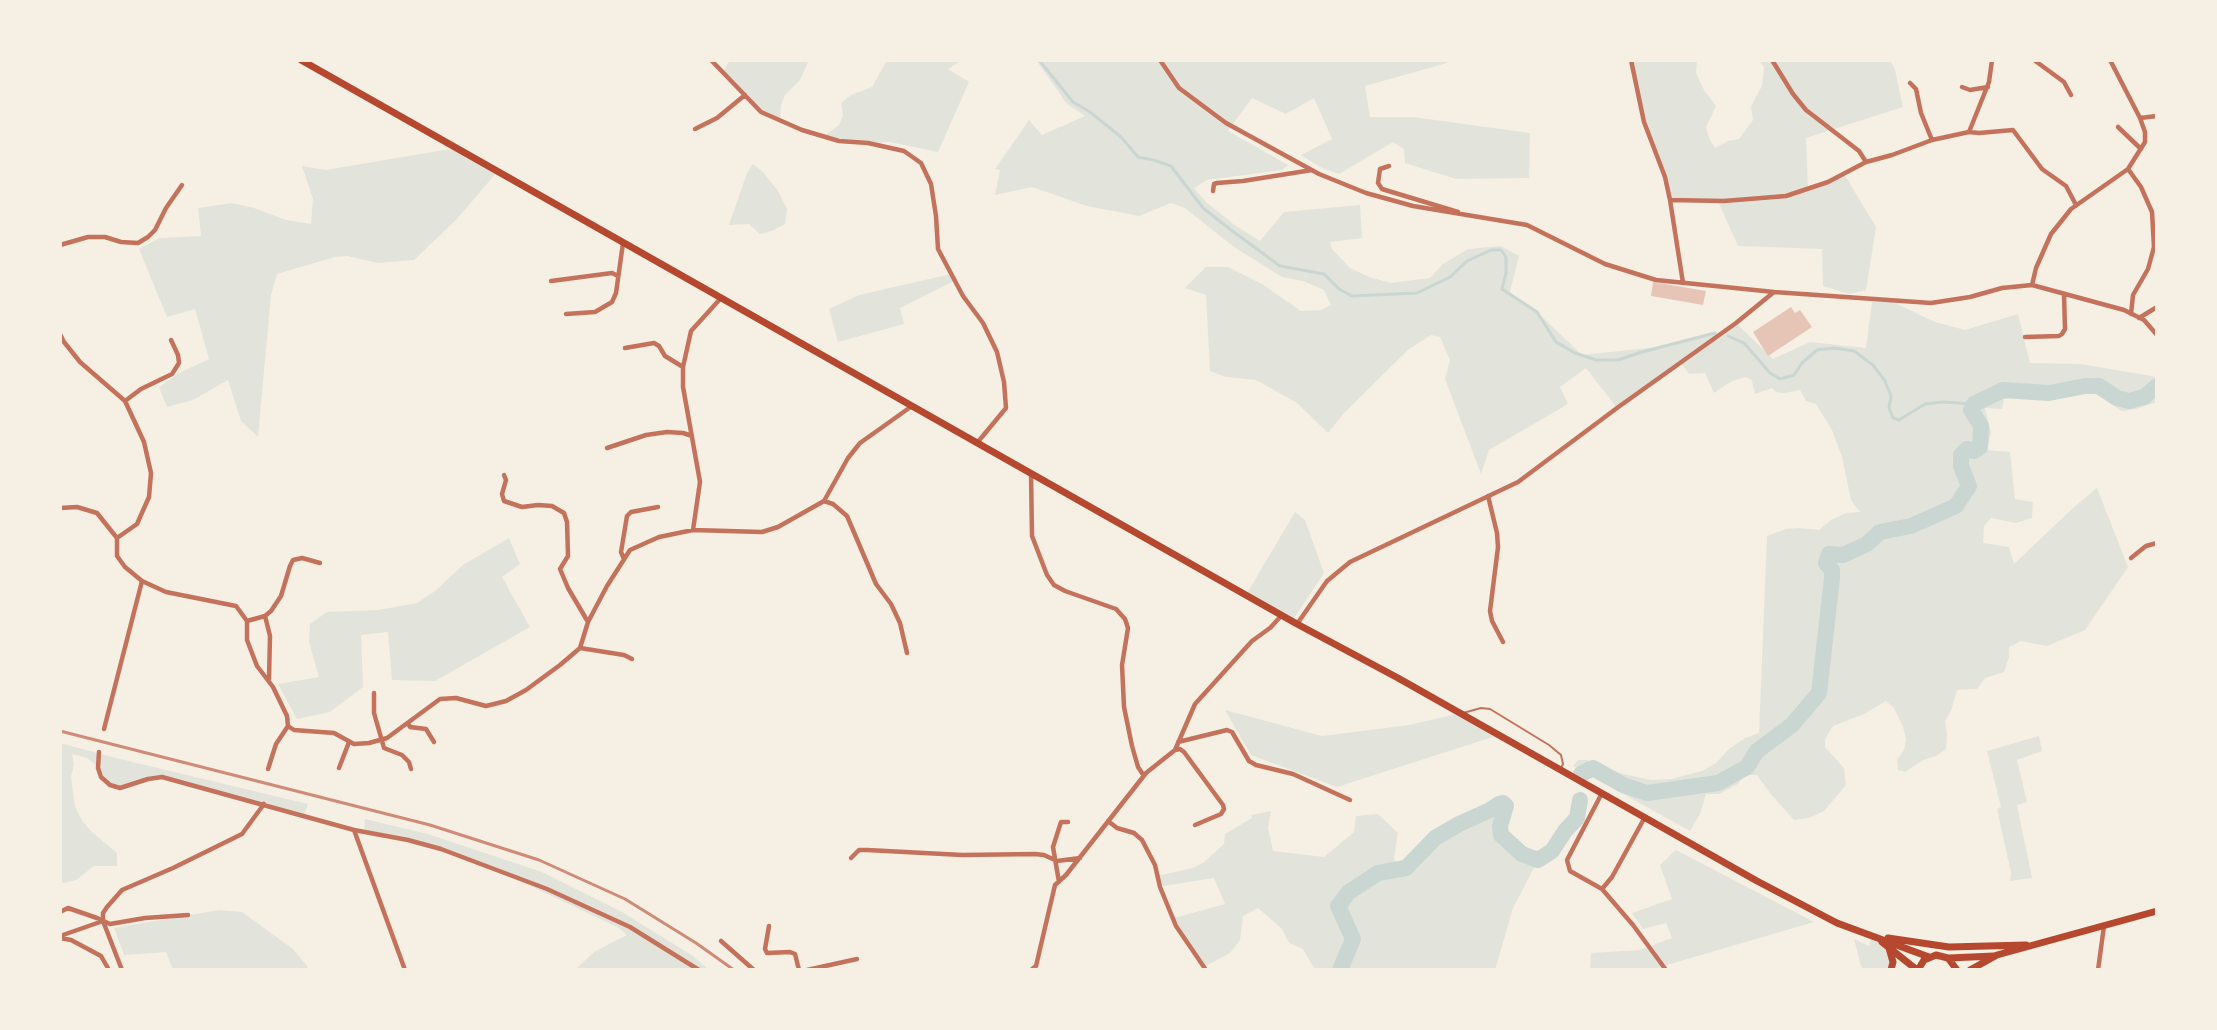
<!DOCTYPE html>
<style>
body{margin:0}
#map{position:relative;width:2217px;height:1030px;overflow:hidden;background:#f6efe4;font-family:"Playfair Display",serif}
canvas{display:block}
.frame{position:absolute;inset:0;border:62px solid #f6efe4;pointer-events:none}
</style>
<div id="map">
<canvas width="2217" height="1030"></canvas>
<div class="frame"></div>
</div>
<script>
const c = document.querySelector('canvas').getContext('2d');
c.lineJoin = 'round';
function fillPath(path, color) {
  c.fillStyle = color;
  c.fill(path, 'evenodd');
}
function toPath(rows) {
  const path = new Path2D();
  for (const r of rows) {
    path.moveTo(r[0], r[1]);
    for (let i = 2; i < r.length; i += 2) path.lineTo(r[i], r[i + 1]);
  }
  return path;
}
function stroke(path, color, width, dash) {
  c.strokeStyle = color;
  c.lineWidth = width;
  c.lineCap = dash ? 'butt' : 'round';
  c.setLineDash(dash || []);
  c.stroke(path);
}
const green = toPath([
 [730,60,809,60,800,80,785,95,781,105,780,121,761,112,723,72],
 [887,60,962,60,948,69,969,82,938,152,890,142,868,143,824,136,839,125,843,116,841,103,851,95,872,87],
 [1036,60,1449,60,1447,63,1365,86,1370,117,1413,117,1530,133,1529,178,1456,179,1405,163,1404,149,1393,142,1339,174,1320,167,1301,155,1332,139,1314,98,1286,114,1252,98,1228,131,1288,165,1282,170,1207,180,1194,188,1206,202,1236,226,1260,241,1284,212,1360,205,1362,238,1330,242,1332,249,1350,268,1369,277,1391,283,1430,278,1443,264,1468,249,1501,246,1519,256,1509,295,1537,312,1582,355,1667,346,1715,333,1723,335,1736,323,1773,359,1810,342,1866,348,1872,302,1891,301,1935,322,1965,330,2018,314,2030,363,2081,364,2157,377,2157,402,2136,409,2122,411,2094,393,2074,394,2047,399,2016,397,2004,399,2002,409,1985,408,1991,433,1987,450,2010,452,2015,499,2033,502,2032,518,2016,523,1991,518,1984,526,1983,543,2009,547,2014,564,2073,508,2097,488,2128,567,2085,630,2047,646,2021,641,2009,647,2009,657,2004,672,1985,678,1977,689,1957,690,1951,711,1945,721,1947,734,1946,749,1936,756,1923,760,1905,772,1898,770,1897,760,1904,750,1906,739,1903,727,1894,708,1886,701,1864,714,1833,726,1825,739,1825,747,1844,768,1846,785,1824,811,1809,818,1794,820,1770,793,1757,775,1744,775,1738,784,1719,794,1706,794,1700,814,1690,831,1573,766,1578,760,1587,760,1623,774,1651,780,1671,779,1702,771,1716,763,1729,749,1745,738,1759,733,1767,536,1786,529,1799,528,1819,530,1831,520,1846,513,1860,512,1851,500,1842,457,1832,430,1816,404,1806,401,1800,390,1784,393,1776,392,1772,388,1755,394,1752,381,1746,377,1732,381,1714,393,1705,373,1689,374,1681,363,1617,408,1586,368,1560,387,1568,404,1489,450,1481,474,1445,379,1450,360,1440,337,1431,335,1409,349,1344,413,1328,433,1297,403,1256,380,1226,377,1210,371,1206,295,1185,288,1206,267,1228,267,1262,284,1301,311,1321,310,1331,305,1324,290,1303,281,1282,277,1234,247,1185,208,1171,203,1139,216,1087,206,1032,187,995,195,1000,170,995,169,1029,120,1042,135,1085,116,1067,104],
 [1631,60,1697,60,1696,73,1704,90,1716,106,1706,127,1709,138,1715,148,1728,141,1739,139,1753,120,1751,106,1762,86,1764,67,1758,60,1890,60,1895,70,1903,107,1806,138,1808,190,1844,174,1876,227,1866,290,1849,294,1823,286,1822,249,1738,246,1718,201,1670,200,1664,174,1644,122],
 [456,148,498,171,456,220,414,260,378,263,347,256,335,257,277,274,271,295,258,437,241,421,228,380,193,400,167,407,159,387,179,373,209,359,195,309,167,317,139,249,160,238,201,236,198,208,232,203,254,208,286,220,311,224,313,199,302,166,326,170],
 [753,164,763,172,778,191,787,209,785,224,772,231,760,234,749,224,729,225,747,173],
 [951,274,954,281,900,308,904,324,838,342,829,309,859,295],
 [1295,512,1305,520,1324,573,1292,621,1246,595],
 [509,538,520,564,502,577,530,627,435,681,392,680,388,632,361,635,363,687,330,712,297,719,278,684,319,677,309,642,310,624,327,612,378,610,417,603,435,591,463,565],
 [1225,710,1322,736,1409,725,1461,713,1499,735,1337,787,1251,755],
 [2039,736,2042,751,2017,760,2027,802,2017,805,2032,878,2010,881,2011,873,1997,809,2001,807,1987,751],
 [60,743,116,758,308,804,304,815,162,777,129,787,113,786,101,777,98,767,87,758,72,754,74,764,71,777,75,807,83,822,92,832,117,853,117,866,94,866,76,880,60,884],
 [1499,804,1506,806,1500,826,1501,835,1522,854,1538,860,1513,908,1495,970,1315,970,1303,949,1289,943,1282,929,1258,908,1243,916,1240,940,1230,953,1204,967,1174,918,1225,904,1214,878,1164,886,1157,876,1193,868,1204,862,1224,844,1225,834,1252,818,1251,815,1271,811,1268,828,1273,851,1324,857,1354,832,1356,816,1378,814,1398,833,1394,858,1398,869,1411,863,1435,838,1459,824,1490,810],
 [365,819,428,834,542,872,622,912,693,956,709,970,577,970,577,968,594,952,627,935,619,928,497,870,441,849,364,832],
 [1676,850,1814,922,1660,967,1661,970,1590,970,1591,953,1640,950,1672,938,1666,923,1643,929,1632,913,1672,899,1660,865],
 [219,910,242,912,293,949,307,966,308,970,173,970,166,952,124,955,114,928],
 [1872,935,1889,948,1891,970,1864,970,1861,966,1854,939,1869,946]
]);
const stream = toPath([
 [1039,60,1073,102,1090,112,1121,137,1138,157,1153,160,1171,166,1203,208,1231,230,1280,266,1324,274,1339,289,1352,296,1417,293,1450,277,1467,261,1491,250,1501,250,1506,257,1506,273,1502,289,1537,312,1556,342,1575,353,1596,360,1618,360,1642,352,1715,333],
 [1728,336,1744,343,1770,373,1780,379,1794,375,1802,363,1817,350,1834,348,1854,351,1873,365,1885,381,1891,396,1889,408,1893,418,1899,420,1925,404,1943,402,1974,404]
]);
const river = toPath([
 [1581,774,1593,768,1623,785,1647,793,1718,783,1747,767,1757,751,1792,725,1819,693,1832,578,1832,570,1826,563,1829,554,1843,555,1867,544,1880,532,1911,526,1956,506,1969,486,1961,466,1961,455,1967,449,1974,451,1980,447,1981,426,1971,410,1974,404,2003,390,2049,393,2085,386,2099,386,2117,398,2129,401,2144,397,2157,386],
 [1340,970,1353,939,1338,906,1349,892,1378,873,1406,868,1435,838,1459,824,1490,810,1499,804,1503,803,1506,806,1500,826,1501,835,1522,854,1538,860,1552,851,1565,831,1577,818,1580,800]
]);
const building = toPath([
 [1653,282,1706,291,1703,305,1651,296],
 [1791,307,1795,313,1800,310,1812,327,1768,356,1753,332]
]);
const service = toPath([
 [1463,713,1481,708,1490,709,1549,745,1561,755,1563,764,1561,768]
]);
const minor = toPath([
 [711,60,761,112,802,130,839,141,868,143,904,151,921,163,931,184,936,216,938,249,963,296,983,323,997,352,1004,382,1006,408,977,443],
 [1160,60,1179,88,1226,123,1319,174,1366,193,1413,206,1527,225,1605,264,1656,280,1774,292],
 [1631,60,1644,122,1665,177,1670,200,1683,283],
 [1772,60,1793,94,1806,110,1859,151,1866,162],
 [2034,60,2064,82,2071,95],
 [1910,83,1916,89,1921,113,1932,140],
 [1962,87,1970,90,1988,87],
 [2140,118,2157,116],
 [2118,127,2141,149],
 [695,129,717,118,745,95],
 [1969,132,1989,82,1992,60],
 [1389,166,1380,169,1378,183,1382,189,1458,212],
 [2128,169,2141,187,2152,212,2154,247,2148,269,2133,295,2131,314],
 [1213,191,1214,184,1217,183,1243,181,1312,170],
 [1670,200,1724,201,1786,196,1828,182,1866,162,1892,155,1932,140,1969,132,1979,133,2013,130,2042,169,2066,186,2076,205],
 [60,245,88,237,105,237,121,242,138,243,148,237,155,230,166,208,182,185],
 [551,281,612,273,618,276],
 [2032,285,2036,268,2051,234,2071,209,2128,169,2145,142,2145,132,2140,118,2110,60],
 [566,314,595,312,612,302,616,293,623,243],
 [2139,318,2157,307],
 [60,334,64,342,80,362,125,401,144,442,151,473,149,497,137,524,117,538],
 [2025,337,2059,336,2062,334,2065,329,2064,294],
 [625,348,654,343,659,346,665,356,683,367],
 [125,401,141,389,172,374,179,363,178,355,171,340],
 [607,448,646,435,667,432,683,433,692,436],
 [1031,473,1032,536,1047,575,1054,585,1065,591,1116,609,1125,619,1128,628,1122,665,1124,707,1132,746,1138,767,1144,776],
 [504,475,506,480,502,494,504,501,522,507,538,505,552,506,564,513,567,522,568,556,560,569,568,588,588,622],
 [1488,496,1497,533,1498,547,1490,611,1492,621,1503,642],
 [824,501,833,504,847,516,876,584,891,604,900,623,907,653],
 [60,508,77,507,97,513,117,538],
 [693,530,700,482,683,387,683,367,691,331,721,298],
 [117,538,117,556,125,567,142,581,166,592,236,606,247,621,247,640,257,666,273,687,287,716,288,726,294,730,334,733,354,744,369,743,387,738,440,699,456,698,486,706,506,701,526,690,560,665,580,648,588,622,607,586,630,550,659,537,693,530,762,532,778,527,824,501,848,458,860,443,912,406],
 [2131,558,2146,546,2157,543],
 [624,559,621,552,627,516,631,512,658,507],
 [265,616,270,636,269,679],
 [247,621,265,616,271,611,281,596,290,566,293,560,302,558,320,563],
 [1297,624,1327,581,1350,562,1518,482,1617,408,1736,323,1774,292,1931,303,1970,297,2002,288,2032,285,2124,310,2144,320,2157,335],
 [580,648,624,655,632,659],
 [374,693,374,713,384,748,402,755,409,762,411,769],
 [408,723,410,727,426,729,434,742],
 [104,729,142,581],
 [1178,742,1227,730,1232,732,1249,761,1256,765,1293,774,1350,800],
 [1175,750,1180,749,1184,752,1223,805,1224,809,1221,814,1195,825],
 [99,752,98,768,101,777,110,785,120,788,148,779,162,777,354,830,408,840,441,849,547,889,630,927,699,970],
 [339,768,349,742],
 [268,769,276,744,288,726],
 [1602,793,1567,860,1570,871,1602,889,1633,925,1666,970],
 [1108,821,1117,828,1134,833,1142,840,1155,865,1160,887,1176,926,1206,970],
 [354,830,405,970],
 [851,858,859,850,867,850,962,855,1035,854,1044,855,1057,861,1080,858],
 [1059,882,1053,847,1061,822,1068,822],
 [1602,889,1612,877,1645,817],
 [60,912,68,908,97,918,110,924,145,918,188,915],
 [103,921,103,913,107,907,122,890,173,868,242,834,264,804],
 [103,921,122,970],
 [769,926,765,949,767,953,790,952,795,954,799,970],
 [60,936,103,921],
 [60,938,71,940,101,956,109,970],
 [721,941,754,970],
 [807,970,857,959],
 [1031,970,1036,966,1055,885,1066,875,1146,773,1175,750,1195,704,1252,641,1270,628,1282,615],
 [2098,970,2104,926]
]);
const primary = toPath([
 [301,60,1297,624,1398,678,1757,881,1837,923,1929,957],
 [1888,938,1949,947,2026,945],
 [1882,942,1917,970],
 [1889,948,1893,962,1891,970],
 [1949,958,1994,956],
 [1918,970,1924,960,1936,955,1948,958,1957,970],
 [1970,970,1997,955,2157,911]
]);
const rail = toPath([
 [60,731,430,825,539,860,625,899,696,943,734,970]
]);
fillPath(green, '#e2e4dc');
stroke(stream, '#c9d6d2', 3);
stroke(river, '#c9d6d2', 16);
fillPath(building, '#e6c5b7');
stroke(service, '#c5725c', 2);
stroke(minor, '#c5725c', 4.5);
stroke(primary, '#b5482f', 7);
stroke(rail, '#cf8b77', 3);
</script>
